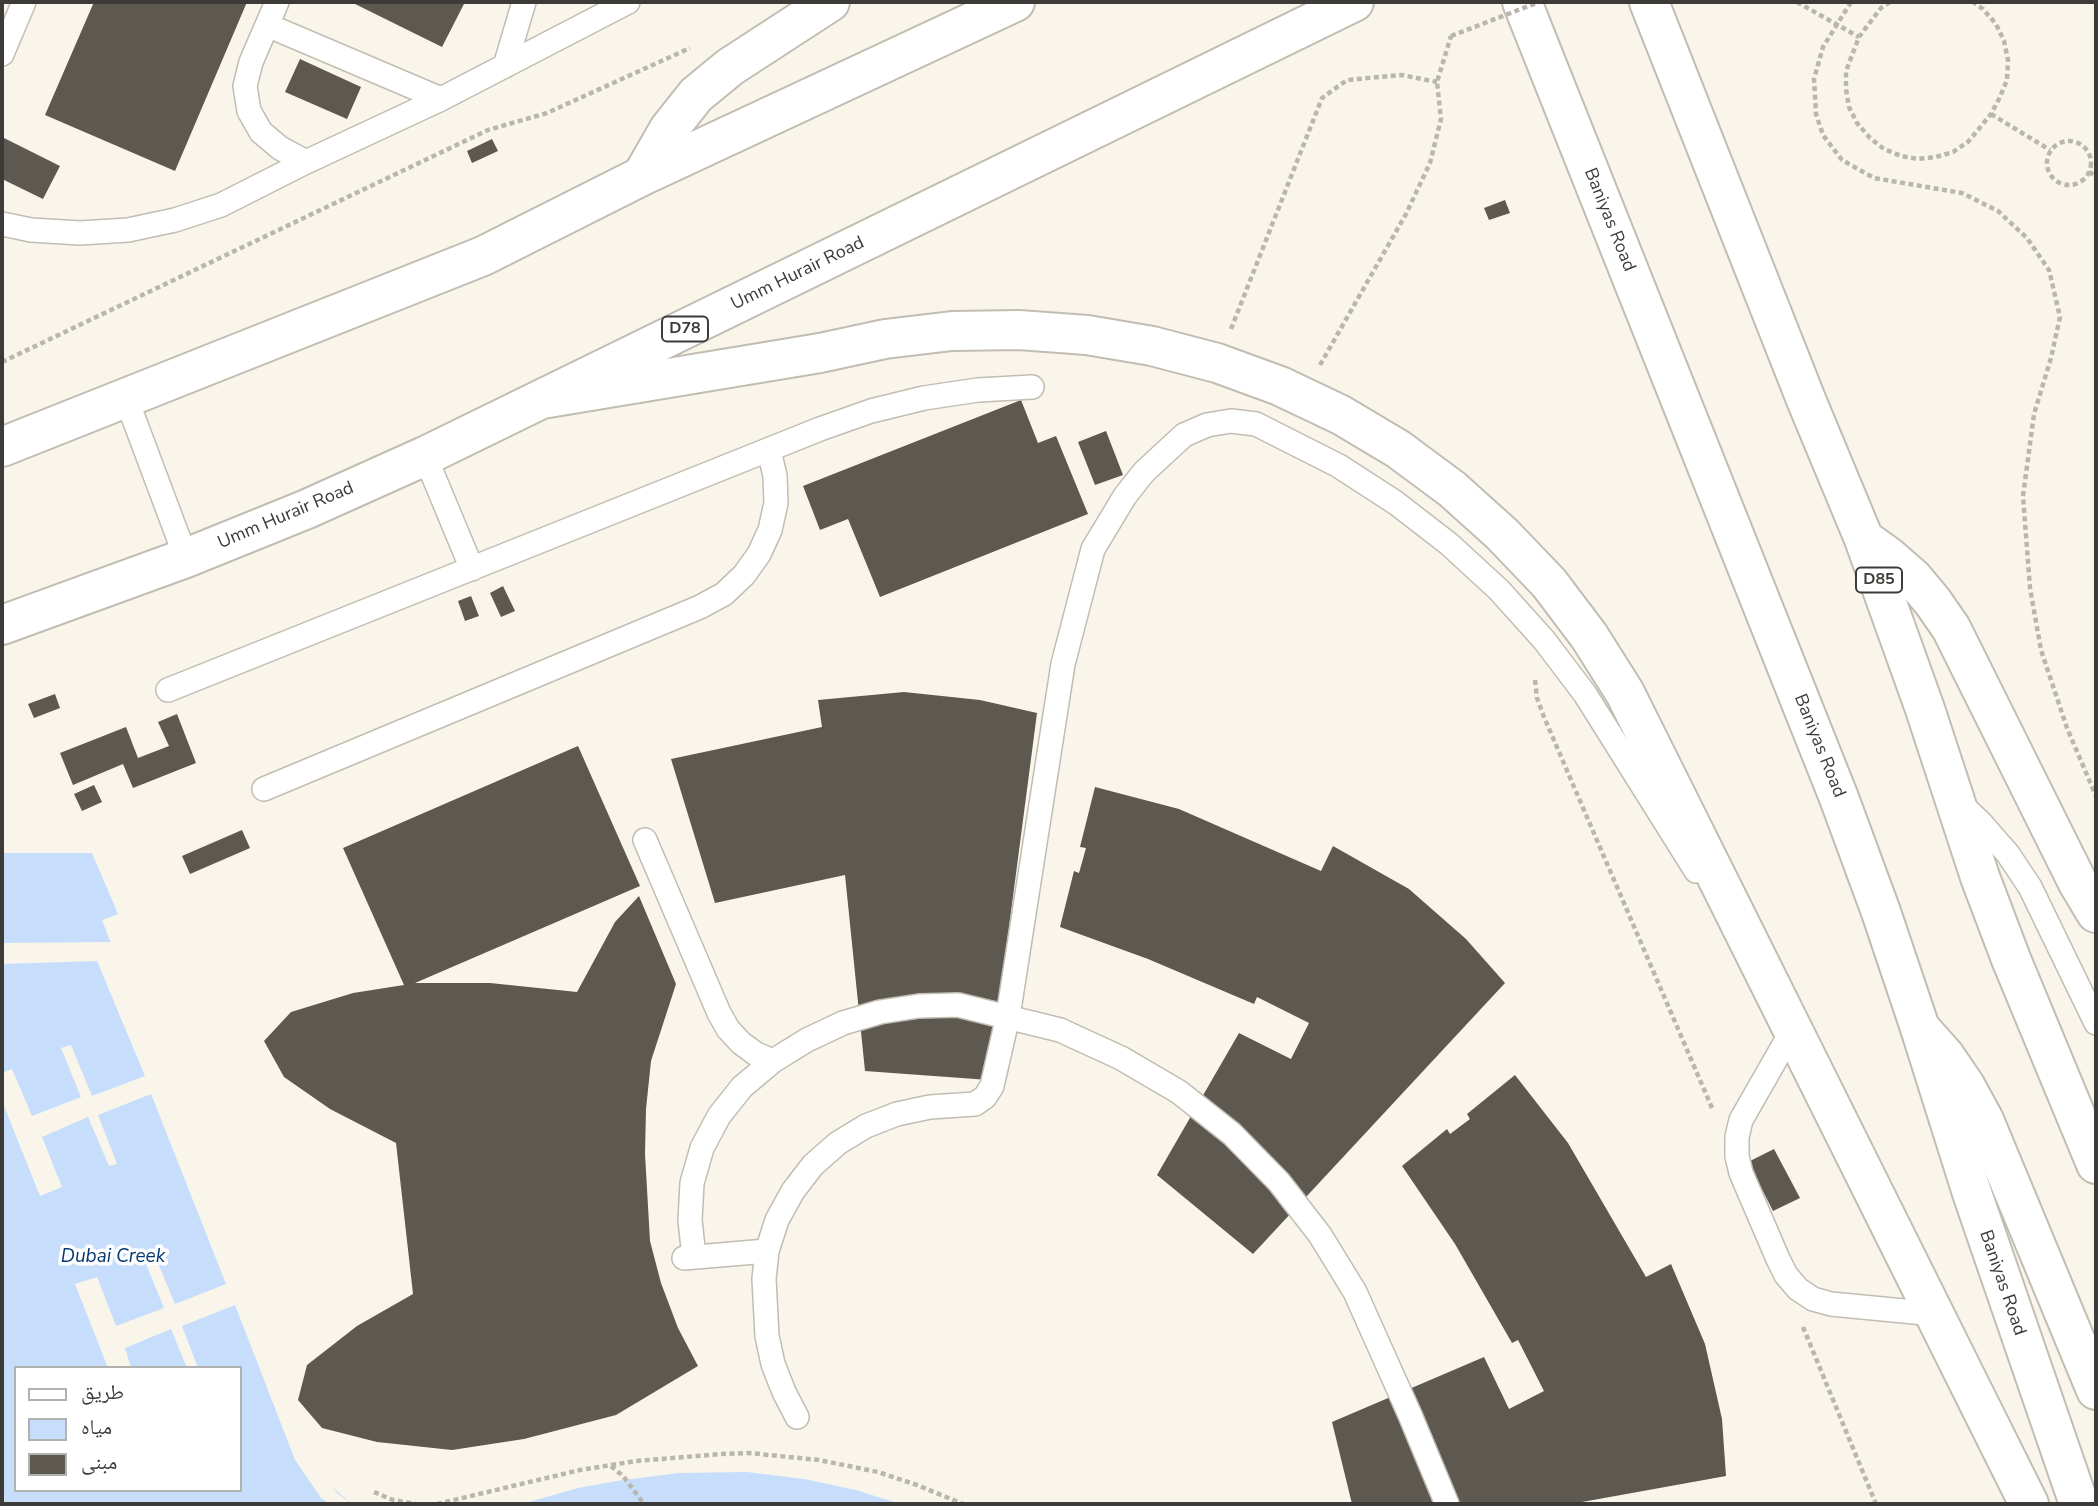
<!DOCTYPE html>
<meta charset="utf-8">
<style>
body{margin:0}
#map{position:relative;width:2098px;height:1506px;overflow:hidden;background:#f9f5ea;font-family:"Nunito Sans","Noto Naskh Arabic",sans-serif}
canvas{display:block}
.frame{position:absolute;inset:0;border:4px solid #3d3b37;pointer-events:none}
.legend{position:absolute;left:14px;top:1366px;width:228px;height:126px;box-sizing:border-box;background:#fff;border:2px solid #b1b1af;margin:0;padding:9px 12px;list-style:none;font-size:21px;color:#3d3b37}
.legend li{display:flex;align-items:center;gap:14px;height:35px}
.legend b{width:35px;border:2px solid #b1b1af}
</style>
<div id="map">
<canvas width="2098" height="1506"></canvas>
<div class="frame"></div>
<ul class="legend">
<li><b style="height:9px;background:#fff"></b>طريق</li>
<li><b style="height:19px;background:#c6ddfc"></b>مياه</li>
<li><b style="height:19px;background:#5d5950"></b>مبنى</li>
</ul>
</div>
<script>
const c = document.querySelector('canvas').getContext('2d');
c.lineJoin = 'round';
function fillPath(path, color) {
  c.fillStyle = color;
  c.fill(path, 'evenodd');
}
function toPath(rows) {
  const path = new Path2D();
  for (const r of rows) {
    if (r.length === 3) {
      path.moveTo(r[0] + r[2], r[1]);
      path.arc(r[0], r[1], r[2], 0, 2 * Math.PI);
      continue;
    }
    path.moveTo(r[0], r[1]);
    for (let i = 2; i < r.length; i += 2) path.lineTo(r[i], r[i + 1]);
  }
  return path;
}
function stroke(path, color, width, dash) {
  c.strokeStyle = color;
  c.lineWidth = width;
  c.lineCap = dash ? 'butt' : 'round';
  c.setLineDash(dash || []);
  c.stroke(path);
}
function drawText(font, color, halo, rows, align = 'center') {
  c.font = font + ' "Nunito Sans",sans-serif';
  c.lineWidth = 7;
  c.setLineDash([]);
  c.textBaseline = 'middle';
  c.strokeStyle = halo;
  c.fillStyle = color;
  for (const [text, x, y, turn = 0] of rows) {
    c.save();
    c.translate(x, y);
    c.rotate((+turn || 0) * Math.PI / 180);
    c.textAlign = isNaN(turn) ? turn : align;
    if (halo) c.strokeText(text, 0, 0);
    c.fillText(text, 0, 0);
    c.restore();
  }
}
const water = toPath([
 [2,853,92,853,118,914,102,920,307,1453,323,1479,352,1504,2,1504],
 [16,1368,240,1368,240,1490,16,1490],
 [747,1472,804,1479,856,1490,900,1504,522,1504,578,1488,617,1481,678,1473]
]);
const pier = toPath([
 [112,942,307,1453,337,1493,352,1504,330,1504,321,1498,295,1460,235,1305,182,1326,198,1368,187,1368,171,1329,125,1348,131,1368,108,1368,75,1284,97,1277,116,1326,164,1308,144,1259,155,1256,175,1304,226,1284,151,1094,98,1115,117,1164,109,1166,88,1117,42,1137,62,1187,40,1196,2,1101,2,1073,12,1069,32,1116,81,1097,61,1048,71,1045,92,1096,145,1076,97,961,2,964,2,943]
]);
const building = toPath([
 [94,2,247,2,175,171,45,115],
 [351,2,465,2,442,47],
 [300,59,361,87,347,119,285,92],
 [2,137,60,166,43,199,2,179],
 [492,139,498,151,472,163,467,151],
 [1505,200,1510,213,1489,220,1484,208],
 [1021,400,1038,443,1056,436,1088,514,880,597,848,519,820,530,803,486],
 [1106,431,1123,475,1095,485,1078,442],
 [503,586,515,611,501,617,490,593],
 [471,596,479,616,465,621,458,601],
 [904,692,980,700,1037,713,989,1080,865,1071,845,875,715,903,671,759,822,727,818,700],
 [55,694,60,708,34,718,28,704],
 [177,714,196,763,133,788,123,764,73,785,60,753,126,727,138,758,169,746,158,722],
 [578,746,640,886,415,983,490,983,577,992,615,922,639,896,676,984,651,1061,646,1109,645,1154,650,1241,661,1283,678,1328,698,1366,616,1415,524,1439,452,1450,377,1442,322,1428,298,1400,307,1365,357,1326,413,1294,396,1143,330,1109,284,1077,264,1041,291,1012,353,993,404,985,343,848],
 [94,785,102,802,82,811,74,794],
 [1095,787,1179,809,1321,871,1333,846,1409,889,1466,939,1505,983,1253,1254,1157,1175,1239,1033,1291,1059,1309,1023,1257,997,1254,1004,1148,959,1060,927,1074,871,1079,873,1086,848,1080,847],
 [242,830,250,848,190,874,182,856],
 [1515,1075,1568,1143,1646,1277,1671,1264,1705,1344,1722,1419,1726,1476,1571,1504,1352,1504,1332,1422,1484,1357,1509,1409,1544,1391,1518,1340,1512,1343,1455,1244,1402,1166,1447,1129,1450,1134,1470,1119,1467,1114],
 [1774,1149,1800,1198,1773,1211,1748,1162]
]);
const path = toPath([
 [1797,2,1859,37],
 [1851,2,1823,47,1814,79,1816,114,1823,135,1842,160,1874,178,1962,193,1998,211,2027,238,2049,270,2060,317,2051,358,2034,414,2023,496,2030,588,2041,650,2067,728,2096,796],
 [1890,2,1881,8,1859,37,1846,71,1846,89,1849,107,1857,123,1870,138,1884,149,1901,156,1918,159,1936,157,1953,152,1968,142,1991,114,2000,97,2007,80,2008,60,2004,41,1996,24,1983,9,1973,2],
 [1991,114,2050,150],
 [2069,163,22],
 [2089,172,2096,176],
 [1231,329,1322,98,1347,80,1402,75,1437,82],
 [2,362,488,130,547,113,690,48],
 [1320,365,1406,214,1430,163,1441,119,1437,82,1451,36],
 [1535,680,1537,698,1544,717,1712,1108],
 [1803,1327,1876,1504],
 [611,1466,623,1476,644,1504],
 [374,1492,393,1500,416,1504],
 [437,1504,580,1470,636,1461,721,1454,749,1453,819,1460,878,1472,917,1485,963,1504]
]);
const lane = toPath([
 [277,2,251,62,245,86,249,111,261,132,280,148,306,162],
 [267,25,441,99],
 [2,54,24,2],
 [505,66,524,2],
 [2,224,31,230,80,233,128,230,175,220,221,205,306,162,441,99,628,2],
 [126,398,186,558],
 [425,456,472,569],
 [168,690,820,429,871,411,924,398,978,390,1032,387],
 [264,789,700,607,724,594,744,575,759,554,770,530,776,503,775,476,769,450],
 [1961,804,1981,823,2008,854,2030,887,2096,1023],
 [645,840,719,1013,728,1029,741,1043,756,1054,773,1061],
 [1793,1029,1741,1120,1737,1137,1737,1156,1741,1173,1778,1259,1786,1275,1798,1289,1813,1299,1831,1304,1935,1314],
 [694,1257,690,1220,692,1183,702,1148,719,1116,742,1087,773,1061,807,1040,843,1023,880,1012,919,1006,958,1005,1060,1030,1121,1058,1179,1092,1232,1134,1279,1182,1320,1235,1355,1292,1410,1415,1447,1504],
 [684,1258,767,1251],
 [797,1417,784,1392,773,1364,767,1336,764,1279,767,1251,777,1220,793,1191,813,1165,838,1143,866,1126,897,1114,930,1107,975,1104,985,1097,992,1086,1008,1016,1063,664,1093,549,1125,496,1144,472,1184,435,1207,425,1231,421,1256,424,1339,466,1396,503,1449,544,1499,590,1544,640,1585,694,1696,871]
]);
const secondary = toPath([
 [1522,2,1839,798,1881,912,1920,1028,1972,1193,2079,1504]
]);
const primary = toPath([
 [1649,2,1807,402,1864,539,1925,709,1980,877,2011,959,2096,1164],
 [642,176,669,129,696,95,730,67,830,2],
 [542,399,820,353,885,339,952,331,1019,330,1087,335,1152,346,1217,363,1280,386,1341,415,1398,449,1452,489,1502,534,1549,583,1589,636,1625,693,2029,1504],
 [2,447,483,256,642,176,1015,2],
 [1864,539,1889,557,1913,578,1933,602,1951,628,2078,883,2096,913],
 [2,625,186,558,307,509,425,456,1354,2],
 [1920,1028,1945,1056,1966,1087,1984,1120,2096,1390]
]);
const pathBridge = toPath([
 [1451,36,1539,2]
]);
const shields = [
 [685,329,46],
 [1879,580,46]
];
const shieldNames = [
 ["D78",685,329],
 ["D85",1879,580]
];
const streetNames = [
 ["Baniyas Road",1609,220,68],
 ["Umm Hurair Road",798,274,-26],
 ["Umm Hurair Road",286,516,-23],
 ["Baniyas Road",1819,746,68],
 ["Baniyas Road",2002,1283,71]
];
const waterNames = [
 ["Dubai Creek",113,1257]
];
fillPath(water, '#c6ddfc');
fillPath(pier, '#f9f5ea');
fillPath(building, '#5d5950');
stroke(lane, '#c1bdb2', 26);
stroke(secondary, '#c1bdb2', 42);
stroke(primary, '#c1bdb2', 42);
stroke(path, '#b9b6ad', 4.5, [5, 3.5]);
stroke(lane, '#fff', 23);
stroke(secondary, '#fff', 38);
stroke(primary, '#fff', 38);
stroke(pathBridge, '#b9b6ad', 4.5, [5, 3.5]);
for (const [x, y, w] of shields) {
  const box = new Path2D();
  box.roundRect(x - w / 2, y - 12.5, w, 25, 5);
  c.fillStyle = '#fff';
  c.fill(box);
  stroke(box, '#3d3b37', 2);
}
drawText('bold 16px', '#3d3b37', null, shieldNames);
drawText('18px', '#3d3b37', '#fff', streetNames);
drawText('italic 19px', '#053872', '#fff', waterNames);
</script>
